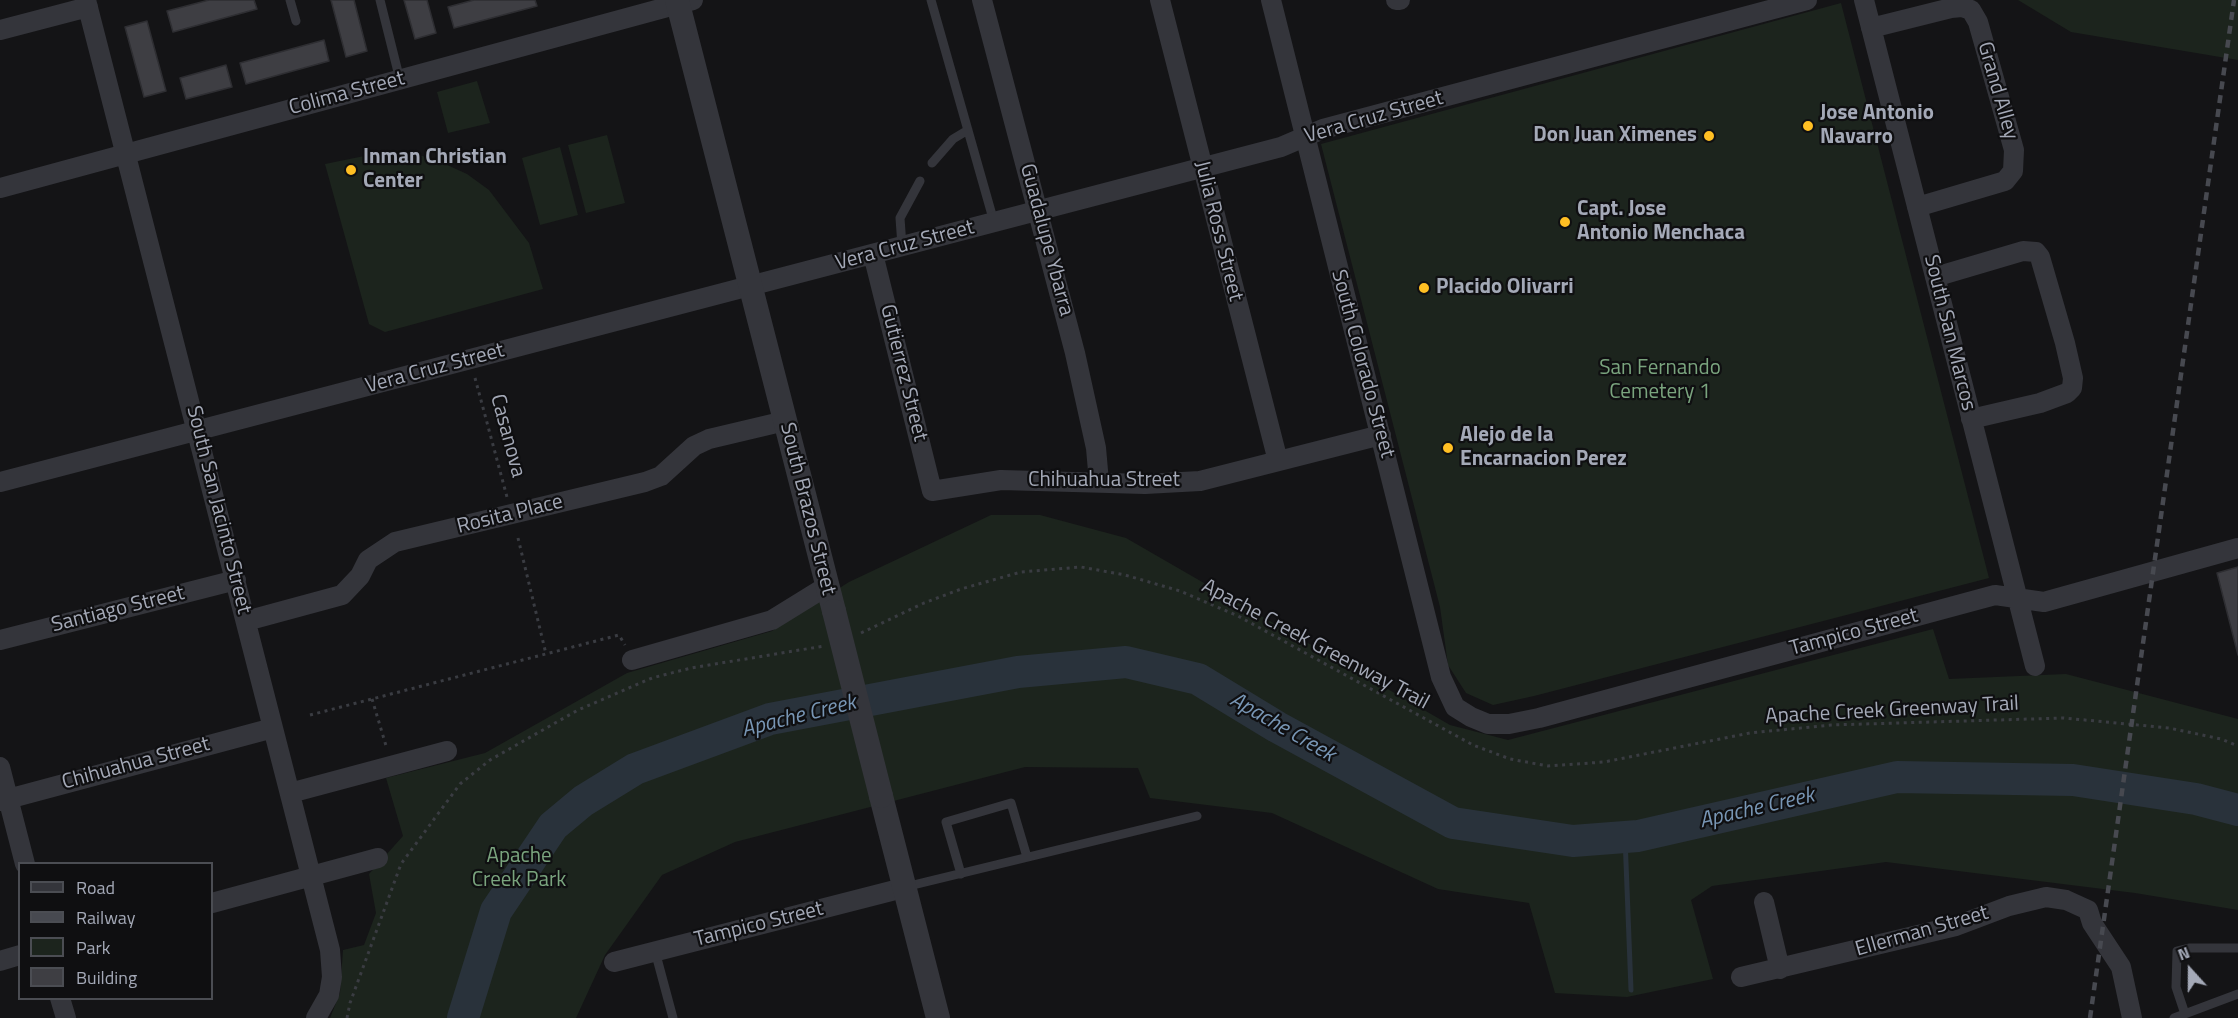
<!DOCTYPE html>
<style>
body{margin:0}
#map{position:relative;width:2238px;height:1018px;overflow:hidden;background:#141416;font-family:"Titillium Web",sans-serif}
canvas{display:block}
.legend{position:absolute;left:18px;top:862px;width:195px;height:138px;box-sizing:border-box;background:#0f0f11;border:2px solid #4b4d53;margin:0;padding:8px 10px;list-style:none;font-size:18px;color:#a4a9b7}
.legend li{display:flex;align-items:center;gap:12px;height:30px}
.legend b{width:30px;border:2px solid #4b4d53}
.north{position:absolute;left:2160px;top:940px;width:60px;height:60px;-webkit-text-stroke:4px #0f0f11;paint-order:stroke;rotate:339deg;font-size:16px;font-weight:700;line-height:24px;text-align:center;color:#a4a9b7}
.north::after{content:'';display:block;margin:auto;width:21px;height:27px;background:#a4a9b7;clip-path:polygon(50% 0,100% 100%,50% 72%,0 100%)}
</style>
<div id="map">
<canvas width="2238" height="1018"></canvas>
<ul class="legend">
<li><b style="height:8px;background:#34353b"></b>Road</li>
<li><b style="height:8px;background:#474950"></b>Railway</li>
<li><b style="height:16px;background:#1c241d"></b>Park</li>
<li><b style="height:16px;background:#3e3e43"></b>Building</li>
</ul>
<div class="north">N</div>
</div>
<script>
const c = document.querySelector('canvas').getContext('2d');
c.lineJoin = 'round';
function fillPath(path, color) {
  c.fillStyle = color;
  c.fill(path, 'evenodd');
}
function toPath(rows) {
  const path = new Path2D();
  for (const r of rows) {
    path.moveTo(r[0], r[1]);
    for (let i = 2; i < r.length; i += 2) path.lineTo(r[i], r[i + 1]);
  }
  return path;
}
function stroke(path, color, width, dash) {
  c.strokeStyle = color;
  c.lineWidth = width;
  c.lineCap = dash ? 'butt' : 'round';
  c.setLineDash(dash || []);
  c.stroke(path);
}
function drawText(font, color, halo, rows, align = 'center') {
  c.font = font + ' "Titillium Web",sans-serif';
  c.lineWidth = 4.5;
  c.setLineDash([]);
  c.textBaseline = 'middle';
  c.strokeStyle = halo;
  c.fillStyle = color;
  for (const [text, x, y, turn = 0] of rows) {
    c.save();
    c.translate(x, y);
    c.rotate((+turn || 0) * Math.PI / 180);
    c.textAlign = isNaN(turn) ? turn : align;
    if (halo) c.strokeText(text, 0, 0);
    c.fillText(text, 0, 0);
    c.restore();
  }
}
const green = toPath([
 [2018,0,2238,0,2238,60,2071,32],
 [1841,3,1989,578,1534,696,1493,705,1466,693,1448,665,1440,607,1321,144],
 [477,81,490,123,448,133,437,92],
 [607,135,625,203,586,213,568,145],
 [560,147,578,215,540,225,522,158],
 [384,152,414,153,445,164,467,174,489,190,529,243,543,289,385,332,369,324,325,164],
 [991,515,1040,515,1126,538,1450,725,1508,740,1933,629,1949,679,2066,674,2238,719,2238,910,2135,893,1886,862,1712,886,1691,900,1713,979,1627,997,1555,993,1529,903,1438,889,1272,813,1150,798,1138,768,1025,767,735,842,662,875,605,955,576,1018,330,1018,340,993,343,950,364,945,376,913,369,874,403,836,386,778,485,753,627,673,772,631,849,582]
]);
const stream = toPath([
 [1625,837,1631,990]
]);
const river = toPath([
 [463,1018,496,911,553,826,583,801,635,769,770,719,1018,672,1126,662,1198,679,1277,727,1453,823,1573,841,1638,836,1897,777,2073,780,2196,799,2238,810]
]);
const building = toPath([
 [209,0,254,0,257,9,173,32,167,11,209,0],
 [331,0,354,0,367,51,346,57,331,0],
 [404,0,427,0,436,33,415,39,404,0],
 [474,0,535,0,537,6,454,28,448,7,474,0],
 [147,21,166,91,144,97,125,27,147,21],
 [324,40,329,61,246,84,240,63,324,40],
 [226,65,232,87,186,99,180,78,226,65],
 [2238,567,2238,655,2217,573,2238,567]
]);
const path = toPath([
 [475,378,507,497],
 [518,538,546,654],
 [861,633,924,603,961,589,1021,572,1081,567,1125,575,1180,591,1238,616,1473,745,1510,759,1548,766,1604,762,1750,733,1831,725,2064,718,2169,728,2221,739,2238,746],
 [372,699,387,749],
 [310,715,619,635,625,645],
 [347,1018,350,1003,401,864,460,784,490,760,578,710,652,678,691,668,824,646]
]);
const service = toPath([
 [290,0,296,21],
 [380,0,400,80],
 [931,0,994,222],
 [932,163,953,139,968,130],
 [902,246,900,218,920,181],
 [961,874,946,822,1011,803,1027,857],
 [905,887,1197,816],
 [655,951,673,1018],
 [2185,1014,2176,987,2177,951,2189,948,2238,948],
 [2174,1018,2238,994]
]);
const minor = toPath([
 [86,0,330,950,332,977,329,995,316,1018],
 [982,0,1075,353,1096,448,1099,482],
 [1160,0,1278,461],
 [1271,0,1441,677,1455,707,1471,717,1488,724,1509,724,1539,718,1995,595,2044,602,2238,548],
 [1396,0,1400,0],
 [1864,0,2035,666],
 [1871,28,1951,8,1962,7,1971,10,1978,22,2014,150,2013,171,2005,181,1917,207],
 [0,30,88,7],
 [0,188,693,0],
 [873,254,932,491,1001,480,1145,484,1200,481,1381,435],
 [1935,277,2023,251,2036,252,2040,257,2065,343,2073,378,2072,388,2067,393,2040,403,1971,419],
 [0,482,1281,147,1323,129,1807,0],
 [246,621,342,595,360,576,368,560,395,542,645,482,661,476,694,446,709,439,785,421],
 [0,640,236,580],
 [632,660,772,620,827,586],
 [0,767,25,864],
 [290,793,447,751],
 [0,801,273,728],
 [1764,902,1780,969],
 [212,903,378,858],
 [0,961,20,955],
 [614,962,903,888],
 [1741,977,1956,926,2009,906,2046,897,2066,900,2088,910,2092,923,2121,967,2132,1018],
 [60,998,66,1018]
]);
const tertiary = toPath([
 [677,0,834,611],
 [881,796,938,1018]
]);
const rail = toPath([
 [2090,1018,2234,0]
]);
const tertiaryBridge = toPath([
 [834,611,881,796]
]);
const markers = [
 [1808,126,6,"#ffbf23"],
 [1709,136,6,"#ffbf23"],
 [351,170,6,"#ffbf23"],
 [1565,222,6,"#ffbf23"],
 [1424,288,6,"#ffbf23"],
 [1448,448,6,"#ffbf23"]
];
const streetNames = [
 ["Grand Alley",1997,91,74],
 ["Colima Street",347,94,-15],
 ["Vera Cruz Street",1374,118,-16],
 ["Julia Ross Street",1218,231,76],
 ["Guadalupe Ybarra",1046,240,75],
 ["Vera Cruz Street",905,246,-15],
 ["South San Marcos",1949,333,76],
 ["South Colorado Street",1362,364,75],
 ["Vera Cruz Street",435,369,-15],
 ["Gutierrez Street",903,373,76],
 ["Casanova",507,436,75],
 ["Chihuahua Street",1104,481],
 ["South Brazos Street",807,509,76],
 ["South San Jacinto Street",218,510,76],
 ["Rosita Place",510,515,-14],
 ["Santiago Street",118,610,-14],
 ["Tampico Street",1854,633,-15],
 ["Apache Creek Greenway Trail",1315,645,28],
 ["Apache Creek Greenway Trail",1892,711,-3],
 ["Chihuahua Street",136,764,-15],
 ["Tampico Street",759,925,-14],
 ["Ellerman Street",1922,932,-16]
];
const poiNames = [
 ["Jose Antonio",1820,114],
 ["Navarro",1820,138],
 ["Don Juan Ximenes",1697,136,"right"],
 ["Inman Christian",363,158],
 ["Center",363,182],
 ["Capt. Jose",1577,210],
 ["Antonio Menchaca",1577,234],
 ["Placido Olivarri",1436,288],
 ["Alejo de la",1460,436],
 ["Encarnacion Perez",1460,460]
];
const parkNames = [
 ["San Fernando",1660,369],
 ["Cemetery 1",1660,393],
 ["Apache",519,857],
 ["Creek Park",519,881]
];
const waterNames = [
 ["Apache Creek",799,717,-14],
 ["Apache Creek",1282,728,30],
 ["Apache Creek",1757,809,-13]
];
fillPath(green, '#1c241d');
stroke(stream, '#29323b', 5);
stroke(river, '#29323b', 32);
fillPath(building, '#3e3e43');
stroke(building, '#2e2e32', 1.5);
stroke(path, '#3a3c42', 3, [3, 4.5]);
stroke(service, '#34353b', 9);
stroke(minor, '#34353b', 20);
stroke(tertiary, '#34353b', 24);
stroke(rail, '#474950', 4.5, [8, 6]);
stroke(tertiaryBridge, '#34353b', 24);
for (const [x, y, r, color] of markers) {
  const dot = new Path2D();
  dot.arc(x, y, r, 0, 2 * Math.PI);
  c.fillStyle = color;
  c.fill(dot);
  stroke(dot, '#0f0f11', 2);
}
drawText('21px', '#a4a9b7', '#0f0f11', streetNames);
drawText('bold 21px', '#a4a9b7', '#0f0f11', poiNames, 'left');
drawText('21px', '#7aa47e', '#0f0f11', parkNames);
drawText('italic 22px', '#7896b5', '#0f0f11', waterNames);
</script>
